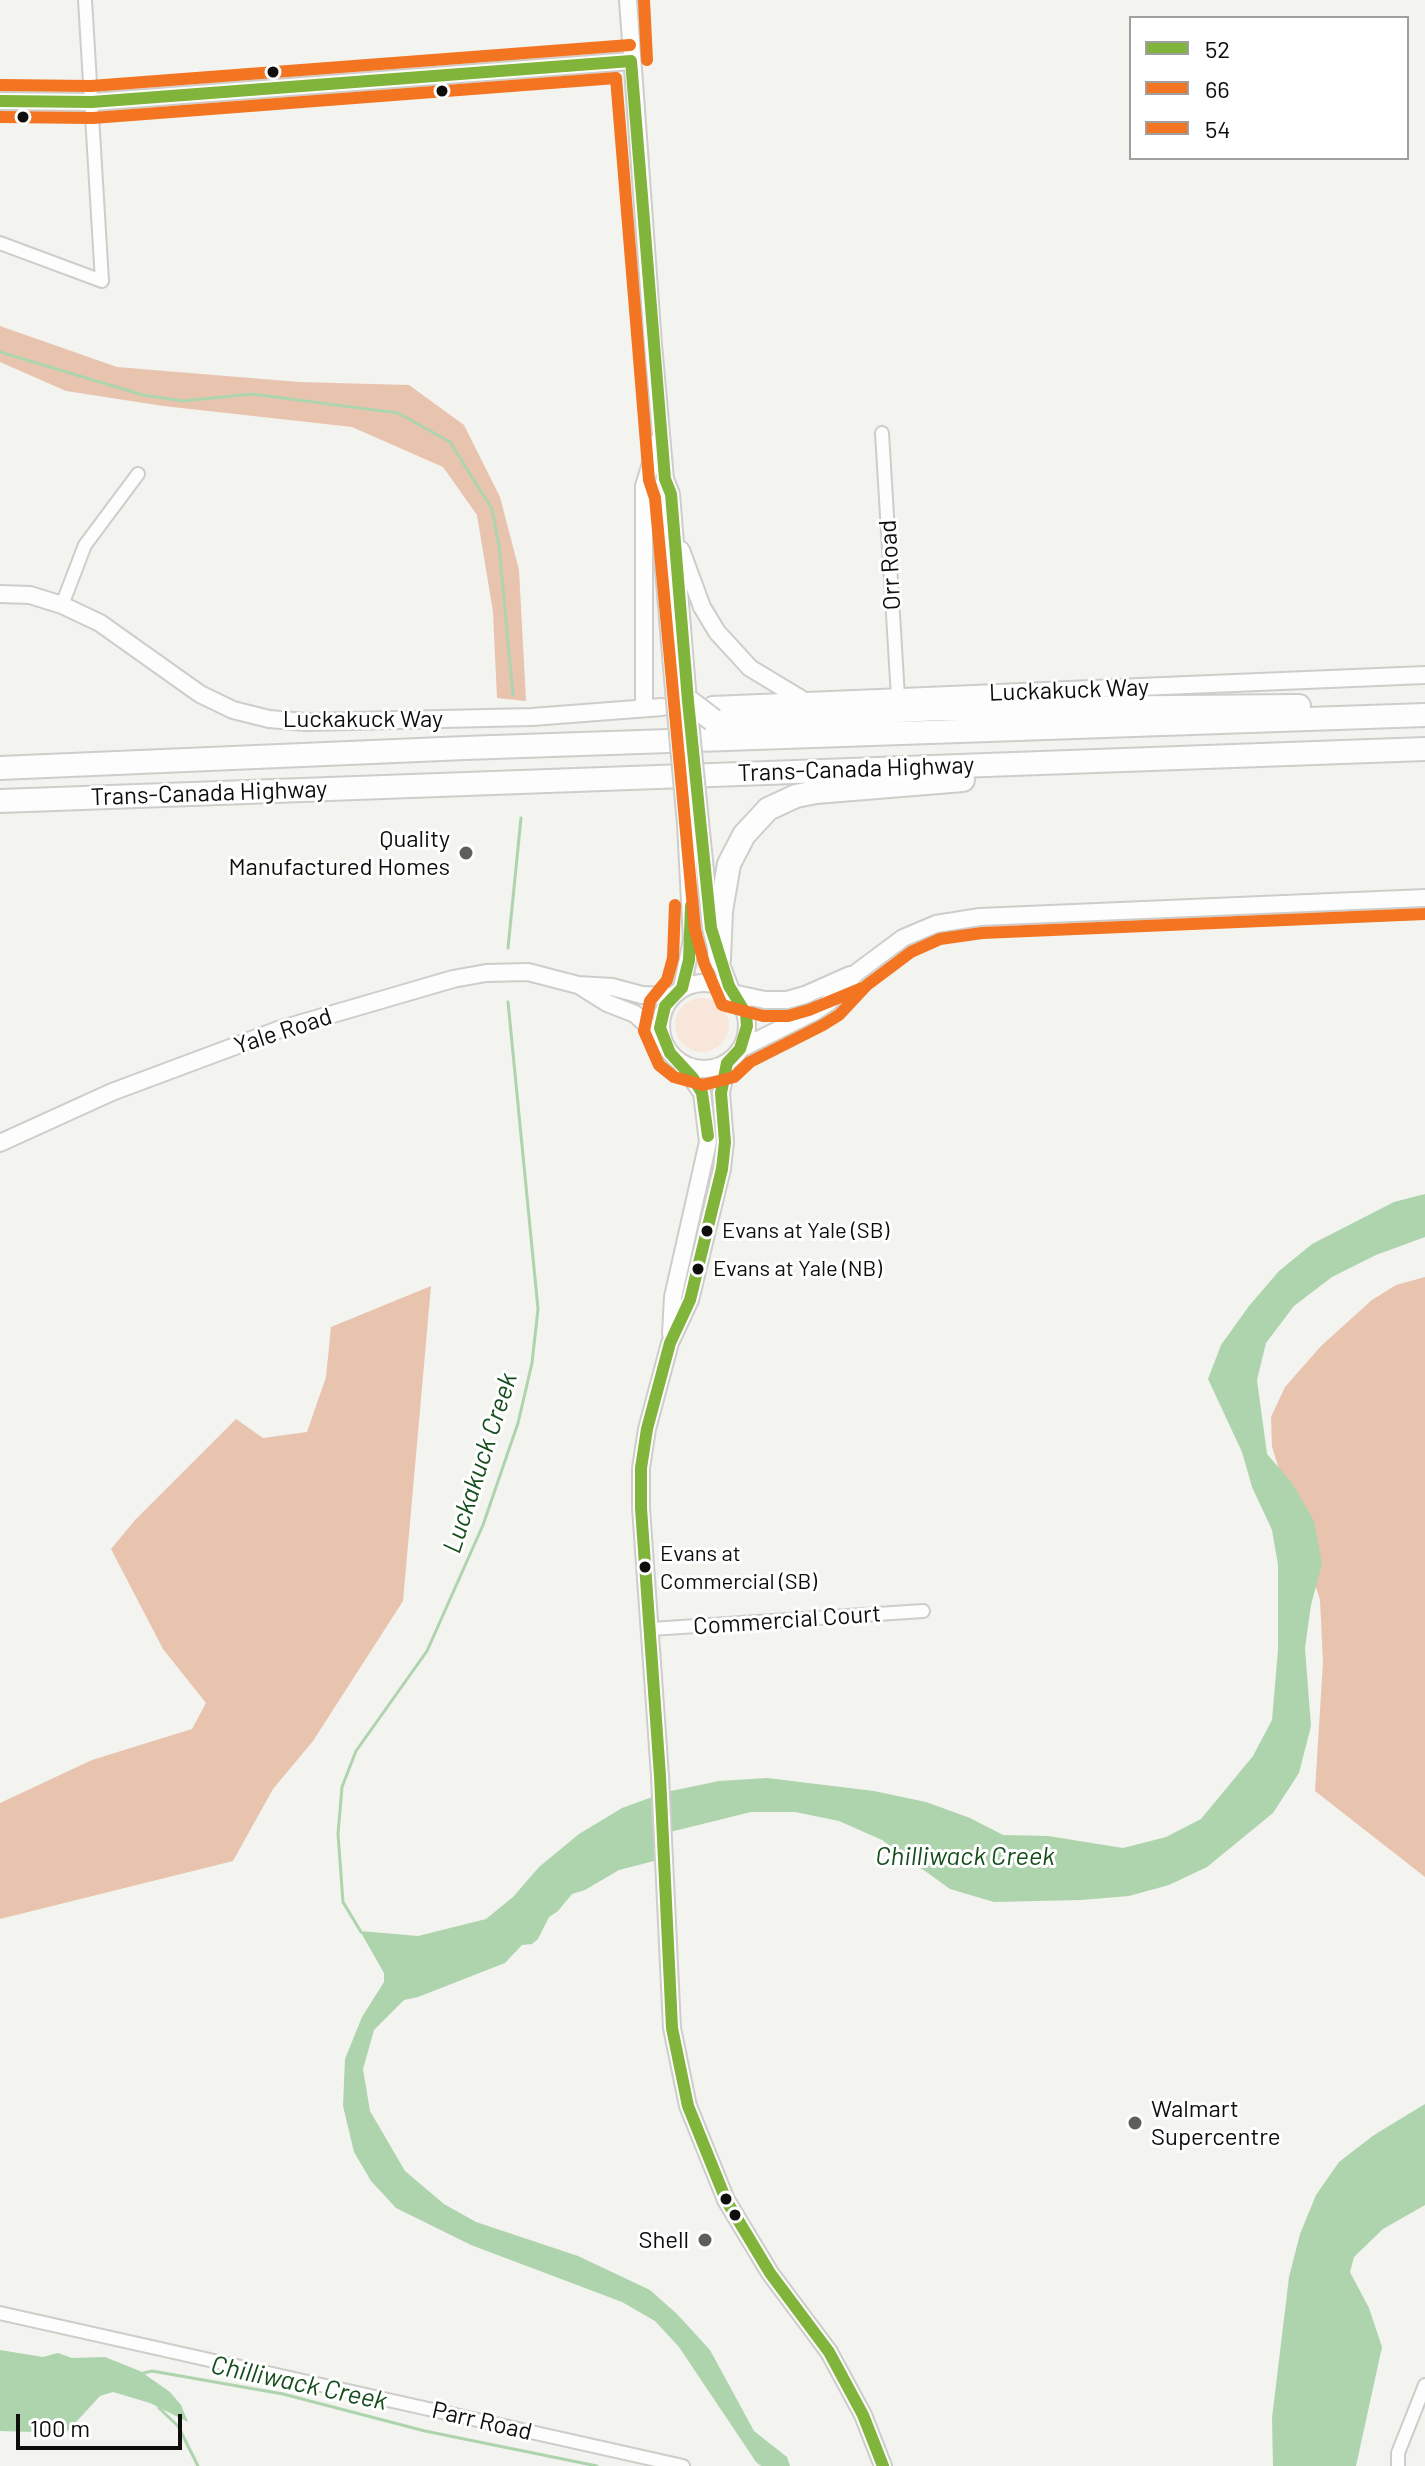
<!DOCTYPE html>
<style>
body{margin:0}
#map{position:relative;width:1425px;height:2466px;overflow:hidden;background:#f3f3ef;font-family:Barlow,sans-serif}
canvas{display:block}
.legend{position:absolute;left:1129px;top:16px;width:280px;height:144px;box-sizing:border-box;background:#fff;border:2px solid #9f9f9e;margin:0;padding:10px 14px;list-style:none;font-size:24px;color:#0f0e0c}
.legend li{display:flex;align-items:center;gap:16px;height:40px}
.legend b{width:40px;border:2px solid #9f9f9e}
.scale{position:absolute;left:16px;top:2414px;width:166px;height:36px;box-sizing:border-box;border:4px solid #0f0e0c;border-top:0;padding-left:10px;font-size:24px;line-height:28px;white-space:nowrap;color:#0f0e0c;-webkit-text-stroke:6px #fff;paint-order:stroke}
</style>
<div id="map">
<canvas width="1425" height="2466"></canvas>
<ul class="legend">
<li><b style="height:10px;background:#80b43a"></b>52</li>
<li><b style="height:10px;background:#f37421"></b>66</li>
<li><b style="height:10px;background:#f37421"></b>54</li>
</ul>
<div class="scale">100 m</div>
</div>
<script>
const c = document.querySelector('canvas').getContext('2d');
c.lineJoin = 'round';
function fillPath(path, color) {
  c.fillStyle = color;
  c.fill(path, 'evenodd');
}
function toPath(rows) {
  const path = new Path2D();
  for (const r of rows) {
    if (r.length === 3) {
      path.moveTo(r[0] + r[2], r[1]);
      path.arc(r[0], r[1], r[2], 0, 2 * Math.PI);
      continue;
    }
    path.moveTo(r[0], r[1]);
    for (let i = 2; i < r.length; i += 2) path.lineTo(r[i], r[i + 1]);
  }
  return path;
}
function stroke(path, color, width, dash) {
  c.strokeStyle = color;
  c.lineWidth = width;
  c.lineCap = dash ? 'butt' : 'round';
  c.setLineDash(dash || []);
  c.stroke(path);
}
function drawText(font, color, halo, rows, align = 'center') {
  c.font = font + ' Barlow,sans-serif';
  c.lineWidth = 6;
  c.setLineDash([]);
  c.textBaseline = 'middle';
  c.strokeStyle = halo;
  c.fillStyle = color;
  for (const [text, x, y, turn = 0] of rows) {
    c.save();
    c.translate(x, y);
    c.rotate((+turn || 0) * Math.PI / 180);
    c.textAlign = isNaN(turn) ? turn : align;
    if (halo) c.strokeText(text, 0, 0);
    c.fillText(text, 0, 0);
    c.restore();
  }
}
const green = toPath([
 [702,1025,27]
]);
const forest = toPath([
 [0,326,117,367,299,382,409,385,464,425,500,497,519,570,526,701,497,698,493,612,477,515,443,467,352,427,163,406,66,391,0,362],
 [1425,1277,1425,1877,1315,1791,1323,1662,1320,1600,1272,1447,1271,1417,1285,1387,1321,1346,1372,1300,1396,1285],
 [431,1286,403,1601,313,1741,273,1789,233,1861,0,1919,0,1803,92,1760,192,1729,206,1703,163,1649,111,1549,135,1520,236,1419,263,1438,307,1432,326,1377,331,1327]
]);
const water = toPath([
 [1425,1194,1425,1237,1376,1255,1332,1277,1294,1306,1266,1343,1257,1380,1267,1454,1292,1483,1314,1521,1322,1564,1311,1605,1305,1648,1311,1726,1299,1773,1273,1813,1207,1867,1169,1885,1129,1896,1081,1900,994,1902,950,1889,882,1840,839,1821,795,1812,751,1812,670,1832,661,1854,654,1861,619,1870,585,1890,572,1894,558,1911,549,1917,538,1939,532,1944,522,1945,505,1963,418,1997,404,2000,374,2030,363,2069,370,2111,405,2171,444,2204,476,2222,578,2256,650,2290,677,2314,710,2350,754,2431,787,2457,790,2466,761,2466,756,2462,679,2347,655,2321,622,2302,471,2245,396,2208,371,2181,354,2152,343,2106,345,2059,362,2017,384,1982,384,1973,360,1931,418,1936,486,1919,513,1897,539,1867,579,1834,622,1808,666,1792,719,1781,767,1778,874,1791,926,1802,970,1818,1003,1835,1048,1836,1123,1848,1166,1837,1201,1819,1253,1756,1272,1720,1278,1650,1278,1565,1272,1530,1252,1487,1242,1452,1208,1379,1221,1345,1249,1306,1279,1271,1312,1244,1394,1202],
 [1425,2104,1425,2205,1383,2229,1354,2257,1350,2272,1369,2308,1382,2347,1356,2466,1273,2466,1272,2418,1289,2277,1300,2234,1316,2195,1339,2162,1374,2135],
 [0,2350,43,2357,58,2353,72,2358,105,2357,140,2371,170,2392,181,2405,188,2422,150,2403,113,2392,100,2396,66,2433,0,2431]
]);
const stream = toPath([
 [0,352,143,395,183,401,252,394,398,413,450,442,492,509,499,546,513,695],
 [508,948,521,818],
 [361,1932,343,1902,338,1834,342,1787,356,1751,427,1651,483,1525,518,1423,532,1363,538,1309,508,1002],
 [140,2374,152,2371,283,2394,425,2431,597,2466],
 [160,2404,159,2408,178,2426,198,2466]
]);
const minor = toPath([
 [0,243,102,281,85,0],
 [882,433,898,697],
 [62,605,85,545,138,474],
 [651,1629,923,1611],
 [0,2313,683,2466],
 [1398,2466,1398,2453,1425,2385]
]);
const tertiary = toPath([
 [628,0,653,344,665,479,671,494,688,701],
 [0,101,92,102,631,61],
 [665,479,658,498,673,679],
 [681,550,702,607,717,632,750,668,803,700],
 [0,594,30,595,62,605,100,623,200,694,233,710,269,719,306,722,532,717,662,707],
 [712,705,1425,675],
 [644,708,644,486,658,441],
 [700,822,711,928,719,959,732,993],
 [704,1026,43],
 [580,986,607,1003,635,1014,663,1040],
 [682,988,692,940,686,824],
 [732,993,765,1000,787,1000,805,995,850,975],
 [740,1049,814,1012,828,1003,856,973,903,938,936,924,980,917,1425,898],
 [727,1063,721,1093,725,1142,722,1169,690,1300,670,1343,647,1429,641,1468,641,1508,660,1776,672,2028,688,2106,726,2200,770,2273,829,2352,863,2415,883,2466],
 [0,1143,112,1092,278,1030,453,979,486,973,528,972,578,985,612,987,642,995,672,996],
 [671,1334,673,1297,708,1142,702,1093,681,1063]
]);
const motorway = toPath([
 [694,724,713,720,938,709,1299,706],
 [0,768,465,748,1425,715],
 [0,801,1425,749],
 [719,959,721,911,729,864,744,835,768,809,796,796,816,792,963,780]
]);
const tertiaryBridge = toPath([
 [673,679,686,824],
 [688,701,700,822]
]);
const motorwayBridge = toPath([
 [688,701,713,720]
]);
const bus1 = toPath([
 [0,101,92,102,631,61,665,479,671,494,688,701,711,928,729,986,746,1014,747,1026,740,1049,727,1063,721,1093,725,1142,722,1169,690,1300,670,1343,647,1429,641,1468,641,1508,660,1776,672,2028,688,2106,726,2200,770,2273,829,2352,863,2415,883,2466],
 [691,906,689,960,682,988,665,1006,660,1028,670,1053,693,1078,702,1093,708,1136]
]);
const bus2 = toPath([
 [0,117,93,118,616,78,649,480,655,498,695,930,704,963,722,1005,763,1016,788,1016,809,1010,862,988],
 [675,905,673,958,667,980,650,1001,644,1031,659,1065,674,1077,703,1085,734,1077,750,1062,823,1025,839,1015,867,985,911,952,940,939,982,933,1425,914]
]);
const bus3 = toPath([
 [644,0,647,60],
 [0,85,91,86,630,45]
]);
const markers = [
 [273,72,7,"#0f0e0c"],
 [442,91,7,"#0f0e0c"],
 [23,117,7,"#0f0e0c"],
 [466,853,8,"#5f5e5b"],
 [707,1231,7,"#0f0e0c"],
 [698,1269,7,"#0f0e0c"],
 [645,1567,7,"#0f0e0c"],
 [1135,2123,8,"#5f5e5b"],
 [726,2199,7,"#0f0e0c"],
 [735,2215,7,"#0f0e0c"],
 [705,2240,8,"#5f5e5b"]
];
const busNames = [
 ["Evans at Yale (SB)",722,1231],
 ["Evans at Yale (NB)",713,1269],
 ["Evans at",660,1554],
 ["Commercial (SB)",660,1582]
];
const streetNames = [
 ["Orr Road",890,565,-93],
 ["Luckakuck Way",1069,690,-2],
 ["Luckakuck Way",363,719],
 ["Trans-Canada Highway",856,769,-2],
 ["Trans-Canada Highway",209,793,-2],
 ["Yale Road",283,1031,-18],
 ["Commercial Court",787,1620,-4],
 ["Parr Road",482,2421,13]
];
const poiNames = [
 ["Quality",450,839],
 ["Manufactured Homes",450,867],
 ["Walmart",1151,2109,"left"],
 ["Supercentre",1151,2137,"left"],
 ["Shell",689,2240]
];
const waterNames = [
 ["Luckakuck Creek",480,1463,-72],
 ["Chilliwack Creek",965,1856],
 ["Chilliwack Creek",299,2383,12]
];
fillPath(green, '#f8e6db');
fillPath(forest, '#e8c4af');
fillPath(water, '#aed4ae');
stroke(stream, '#aed4ae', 3);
stroke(minor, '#cecdca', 16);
stroke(tertiary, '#cecdca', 20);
stroke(motorway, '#cecdca', 26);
stroke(minor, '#fdfdfd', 12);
stroke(tertiary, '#fdfdfd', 16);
stroke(motorway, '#fdfdfd', 22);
stroke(tertiaryBridge, '#cecdca', 20, []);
stroke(motorwayBridge, '#cecdca', 26, []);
stroke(tertiaryBridge, '#fdfdfd', 16);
stroke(motorwayBridge, '#fdfdfd', 22);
stroke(bus1, '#80b43a', 12);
stroke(bus2, '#f37421', 12);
stroke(bus3, '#f37421', 12);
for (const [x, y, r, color] of markers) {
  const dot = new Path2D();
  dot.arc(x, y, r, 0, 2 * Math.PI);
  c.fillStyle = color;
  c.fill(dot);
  stroke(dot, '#fff', 3);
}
drawText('22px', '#0f0e0c', '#fff', busNames, 'left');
drawText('24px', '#0f0e0c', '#fff', streetNames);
drawText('24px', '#0f0e0c', '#fff', poiNames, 'right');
drawText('italic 26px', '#154e1c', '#fff', waterNames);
</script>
